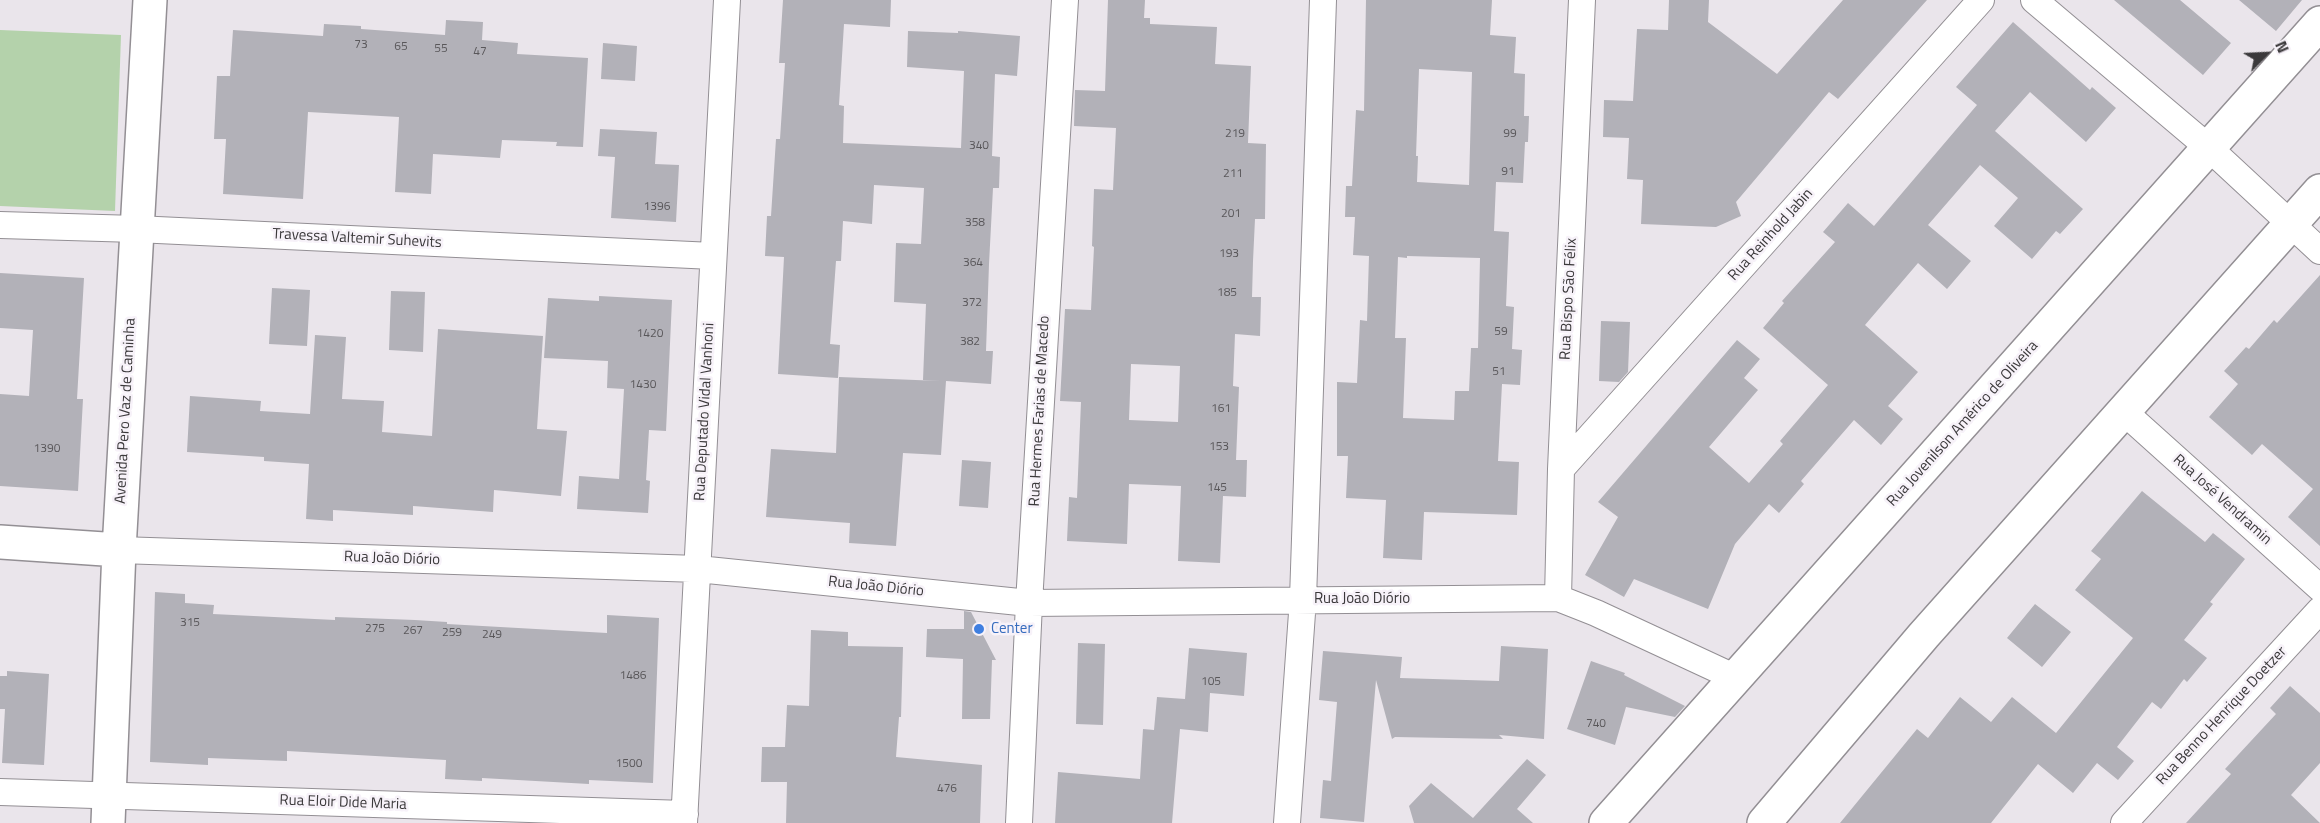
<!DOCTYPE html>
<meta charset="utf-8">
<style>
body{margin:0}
#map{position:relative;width:2320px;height:823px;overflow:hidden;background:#eae5eb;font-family:"Titillium Web",sans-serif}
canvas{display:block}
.north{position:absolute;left:2236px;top:24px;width:60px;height:60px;-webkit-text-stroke:4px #f7f2f9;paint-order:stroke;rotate:66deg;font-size:16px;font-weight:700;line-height:24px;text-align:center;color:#3b393b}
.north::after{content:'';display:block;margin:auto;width:21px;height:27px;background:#3b393b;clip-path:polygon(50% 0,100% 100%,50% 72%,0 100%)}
</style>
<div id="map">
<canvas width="2320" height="823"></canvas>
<div class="north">N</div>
</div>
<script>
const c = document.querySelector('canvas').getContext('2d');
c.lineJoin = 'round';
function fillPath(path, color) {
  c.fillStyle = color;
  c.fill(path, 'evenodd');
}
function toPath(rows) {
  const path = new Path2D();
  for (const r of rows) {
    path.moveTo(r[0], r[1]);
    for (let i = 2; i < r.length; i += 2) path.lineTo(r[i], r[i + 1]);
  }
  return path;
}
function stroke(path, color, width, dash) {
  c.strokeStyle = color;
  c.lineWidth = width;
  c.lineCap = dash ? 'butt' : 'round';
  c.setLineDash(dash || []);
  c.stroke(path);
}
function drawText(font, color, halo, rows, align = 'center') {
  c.font = font + ' "Titillium Web",sans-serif';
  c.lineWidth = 5;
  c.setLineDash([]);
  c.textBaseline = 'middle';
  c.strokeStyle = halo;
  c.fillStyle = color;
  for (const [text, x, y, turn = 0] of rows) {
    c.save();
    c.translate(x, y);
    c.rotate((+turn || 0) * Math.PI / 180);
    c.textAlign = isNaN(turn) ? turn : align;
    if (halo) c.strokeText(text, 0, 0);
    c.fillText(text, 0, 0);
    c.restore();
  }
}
const green = toPath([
 [0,30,121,35,115,211,0,206]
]);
const building = toPath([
 [783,0,891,0,890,27,844,24,839,105,844,106,843,143,961,148,964,71,907,67,908,31,958,33,958,31,1020,36,1017,76,995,74,992,156,1000,157,999,188,993,188,989,264,986,351,993,351,991,384,946,381,941,455,903,453,896,546,849,543,850,523,766,517,771,449,836,453,839,377,941,381,923,380,926,304,894,302,896,243,921,244,924,188,874,185,872,224,843,221,841,261,836,261,830,344,840,345,838,378,778,374,784,257,765,256,767,216,771,216,776,139,780,139,785,63,779,63],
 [1108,0,1145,0,1144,18,1150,18,1150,24,1217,27,1215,64,1251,66,1248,143,1266,144,1265,219,1255,219,1253,261,1252,297,1261,297,1260,336,1235,334,1233,386,1239,387,1236,460,1247,460,1246,497,1223,496,1220,563,1178,561,1181,486,1129,484,1127,544,1067,541,1069,497,1077,498,1081,402,1060,401,1065,309,1091,310,1094,247,1092,246,1094,189,1113,190,1116,128,1074,126,1075,90,1105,91],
 [1131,364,1180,366,1178,422,1129,420],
 [1366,0,1492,0,1490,35,1516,37,1514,73,1525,74,1524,116,1529,116,1528,142,1525,142,1523,183,1496,182,1494,231,1509,232,1506,306,1514,307,1512,349,1522,350,1520,385,1502,384,1498,461,1519,462,1517,515,1424,512,1422,560,1383,558,1386,500,1346,498,1348,456,1337,456,1337,382,1357,383,1360,320,1367,321,1369,256,1353,255,1355,217,1345,217,1346,186,1352,186,1356,110,1364,111],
 [1419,69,1472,72,1469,185,1417,182,1418,156,1416,156],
 [1407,256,1480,258,1478,348,1471,348,1469,391,1455,391,1454,420,1403,418,1406,338,1395,338,1398,257,1407,258],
 [1669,0,1709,0,1708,22,1777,74,1843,0,1927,0,1838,99,1829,92,1736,202,1741,216,1716,227,1641,224,1643,180,1627,179,1629,138,1603,137,1604,100,1633,101,1637,29,1668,30],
 [2114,0,2180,0,2231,43,2203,75],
 [2239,0,2302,0,2276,31],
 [446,20,483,22,482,40,518,43,517,54,588,58,583,147,556,146,557,142,502,140,500,158,433,154,431,194,395,192,399,117,308,112,303,199,223,194,226,139,214,139,217,76,230,76,233,30,323,36,324,24,361,26,361,29,445,35],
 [2013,22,2090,90,2092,87,2116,108,2086,142,2030,92,1995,131,2083,209,2060,234,2056,231,2032,259,1994,226,2018,198,1980,165,1928,225,1971,261,1947,289,1918,263,1865,325,1918,372,1888,406,1903,419,1881,445,1854,420,1801,481,1804,484,1779,513,1769,504,1735,544,1708,609,1634,579,1624,597,1585,575,1618,517,1598,502,1737,340,1760,359,1744,378,1758,390,1709,447,1749,483,1783,444,1780,441,1828,385,1763,328,1784,303,1782,301,1835,242,1823,232,1848,203,1874,226,1977,105,1956,87],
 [603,43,637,46,635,81,601,79],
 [600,129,657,132,655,164,679,165,676,222,611,218,615,157,598,156],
 [0,273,84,278,77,399,83,399,78,491,0,486,0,394,29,396,33,330,0,328],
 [2320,275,2320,546,2288,517,2313,489,2262,444,2252,455,2209,417,2238,384,2224,371,2246,347,2249,349,2274,320,2277,323],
 [272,288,310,290,307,346,269,344],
 [391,291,425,292,423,352,389,350],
 [599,296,672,300,666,431,649,430,646,480,650,481,648,513,577,509,579,476,619,479,624,389,607,388,608,361,544,358,548,298,599,301],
 [1601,321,1630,322,1628,372,1619,382,1599,381],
 [438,329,543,336,537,429,567,431,561,496,494,490,493,512,413,506,413,515,333,510,333,521,306,519,309,464,264,461,264,457,187,452,190,396,261,401,260,411,310,414,315,335,346,337,342,399,384,401,382,432,432,436],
 [962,460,991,462,988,508,959,506],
 [2142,491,2205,542,2213,533,2245,559,2210,602,2213,604,2184,640,2207,658,2187,682,2184,679,2161,709,2152,702,2117,747,2134,761,2118,780,2097,763,2073,793,2038,764,1991,823,1840,823,1917,729,1928,738,1960,697,1991,722,2012,697,2056,733,2133,638,2075,590,2101,559,2091,551],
 [155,592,185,594,185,603,214,605,213,614,335,620,335,617,415,620,447,622,447,624,607,633,607,615,659,618,653,783,589,780,589,784,482,778,482,781,445,779,446,760,287,751,287,761,208,758,208,765,150,762],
 [2035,604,2071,632,2042,667,2007,638],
 [964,611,971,612,996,660,992,660,990,719,962,719,963,659,926,657,927,629,964,629],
 [811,630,848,632,848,646,903,647,901,717,899,717,896,757,982,765,980,823,786,823,787,782,761,782,762,747,785,747,787,705,809,706],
 [1078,643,1105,644,1103,725,1076,724],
 [1501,646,1548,649,1544,739,1499,735,1503,739,1395,737,1392,739,1376,680,1364,822,1320,818,1323,780,1331,781,1337,702,1319,700,1323,651,1402,657,1400,678,1499,681],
 [1189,648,1247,653,1244,696,1210,693,1208,732,1180,729,1172,823,1055,823,1058,772,1140,779,1143,729,1154,730,1157,697,1185,699],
 [1591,661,1625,673,1624,675,1685,706,1675,717,1626,707,1615,745,1567,729],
 [7,671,49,674,44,765,2,763,5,709,0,709,0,676,7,676],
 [2290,686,2320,713,2320,763,2291,795,2320,823,2186,823,2231,774,2225,769,2276,714,2270,708],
 [1527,759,1546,775,1517,809,1533,823,1414,823,1409,806,1431,783,1473,818]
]);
const street = toPath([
 [2034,0,2209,148,2320,251],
 [0,225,136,229,713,256],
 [2123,411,2320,588],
 [1561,469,1981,0],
 [119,550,698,569,1029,603,1558,598,1596,613,1736,678],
 [1558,598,1561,469,1582,0],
 [0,792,685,814],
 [684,823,727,0],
 [1019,823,1029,603,1065,0],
 [1287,823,1303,599,1323,0],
 [2124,823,2320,610]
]);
const secondary = toPath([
 [0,542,119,550],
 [108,823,119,550,150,0],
 [1606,823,2320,23],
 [1764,823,1924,635,2320,191]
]);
const markers = [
 [979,629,6,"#3f7fe0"]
];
const numberNames = [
 ["73",361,45],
 ["65",401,47],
 ["55",441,49],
 ["47",480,52],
 ["219",1235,134],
 ["99",1510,134],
 ["340",979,146],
 ["91",1508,172],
 ["211",1233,174],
 ["1396",657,207],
 ["201",1231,214],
 ["358",975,223],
 ["193",1229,254],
 ["364",973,263],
 ["185",1227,293],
 ["372",972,303],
 ["59",1501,332],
 ["1420",650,334],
 ["382",970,342],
 ["51",1499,372],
 ["1430",643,385],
 ["161",1221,409],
 ["153",1219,447],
 ["1390",47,449],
 ["145",1217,488],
 ["315",190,623],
 ["275",375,629],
 ["267",413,631],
 ["259",452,633],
 ["249",492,635],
 ["1486",633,676],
 ["105",1211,682],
 ["740",1596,724],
 ["1500",629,764],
 ["476",947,789]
];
const streetNames = [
 ["Rua Reinhold Jabin",1771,235,-48],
 ["Travessa Valtemir Suhevits",357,239,3],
 ["Rua Bispo São Félix",1569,299,-87],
 ["Avenida Pero Vaz de Caminha",126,411,-87],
 ["Rua Hermes Farias de Macedo",1040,411,-87],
 ["Rua Deputado Vidal Vanhoni",705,412,-87],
 ["Rua Jovenilson Américo de Oliveira",1963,424,-48],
 ["Rua José Vendramin",2222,500,42],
 ["Rua João Diório",392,559,2],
 ["Rua João Diório",876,587,6],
 ["Rua João Diório",1362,599],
 ["Rua Benno Henrique Doetzer",2222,716,-47],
 ["Rua Eloir Dide Maria",343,803,2]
];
const shopNames = [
 ["Center",991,629]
];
fillPath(green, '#b4d2ab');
fillPath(building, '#b2b1b8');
stroke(street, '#938f94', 28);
stroke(secondary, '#938f94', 36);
stroke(street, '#fff', 26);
stroke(secondary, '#fff', 33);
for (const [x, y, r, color] of markers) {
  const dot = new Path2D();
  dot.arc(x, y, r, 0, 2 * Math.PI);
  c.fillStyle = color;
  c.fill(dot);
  stroke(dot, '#f7f2f9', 2);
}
drawText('12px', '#59575a', null, numberNames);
drawText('15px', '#3b393b', '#f7f2f9', streetNames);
drawText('15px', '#366cbe', '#f7f2f9', shopNames, 'left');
</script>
